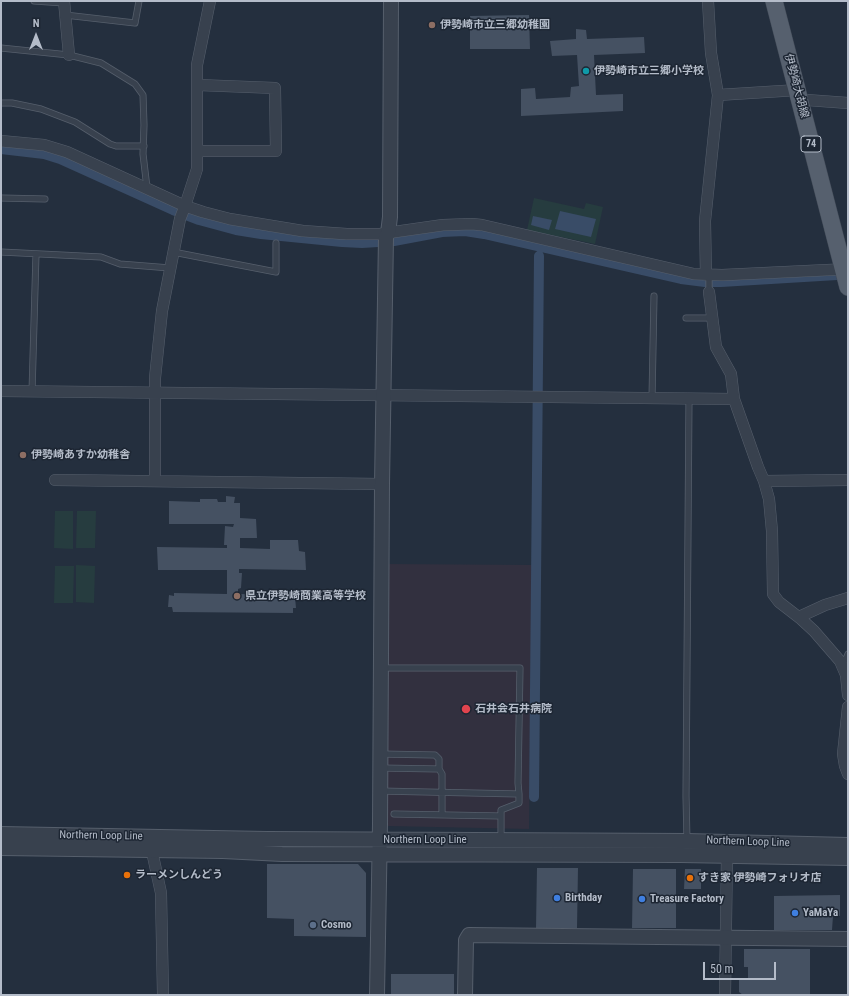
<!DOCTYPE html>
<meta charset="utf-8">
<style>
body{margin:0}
#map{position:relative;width:849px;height:996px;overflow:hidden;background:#242f3e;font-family:"Roboto Condensed",sans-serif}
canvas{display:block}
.frame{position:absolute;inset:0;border:2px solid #b4bcc9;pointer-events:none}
.north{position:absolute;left:16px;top:16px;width:40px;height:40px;-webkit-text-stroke:3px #1d2633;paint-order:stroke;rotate:0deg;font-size:11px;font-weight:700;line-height:16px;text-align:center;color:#b4bcc9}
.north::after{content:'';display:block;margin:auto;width:14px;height:18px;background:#b4bcc9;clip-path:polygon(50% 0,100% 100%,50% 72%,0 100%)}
.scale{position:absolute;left:703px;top:962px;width:73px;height:18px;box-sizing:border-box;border:2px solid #b4bcc9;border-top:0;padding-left:5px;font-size:12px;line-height:14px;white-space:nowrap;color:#b4bcc9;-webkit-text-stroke:3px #1d2633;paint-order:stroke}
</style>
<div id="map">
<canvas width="849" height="996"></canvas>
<div class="frame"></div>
<div class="north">N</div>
<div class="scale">50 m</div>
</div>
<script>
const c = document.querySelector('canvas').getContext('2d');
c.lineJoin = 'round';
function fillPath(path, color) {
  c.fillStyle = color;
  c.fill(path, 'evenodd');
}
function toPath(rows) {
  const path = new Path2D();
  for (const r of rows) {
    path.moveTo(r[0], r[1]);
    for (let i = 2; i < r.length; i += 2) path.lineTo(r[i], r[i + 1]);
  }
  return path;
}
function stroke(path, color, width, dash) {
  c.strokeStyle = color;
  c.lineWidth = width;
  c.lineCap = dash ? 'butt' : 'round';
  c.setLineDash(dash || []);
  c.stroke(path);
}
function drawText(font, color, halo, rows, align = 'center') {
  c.font = font + ' "Roboto Condensed","Noto Sans JP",sans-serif';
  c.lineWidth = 3;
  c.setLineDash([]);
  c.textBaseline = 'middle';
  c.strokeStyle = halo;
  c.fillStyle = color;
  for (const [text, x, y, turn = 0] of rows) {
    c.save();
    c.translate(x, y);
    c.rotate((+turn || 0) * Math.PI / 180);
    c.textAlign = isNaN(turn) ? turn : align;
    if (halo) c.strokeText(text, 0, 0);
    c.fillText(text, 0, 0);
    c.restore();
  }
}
const medical = toPath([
 [388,564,532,565,529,829,388,826]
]);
const green = toPath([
 [534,198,584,209,586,203,603,207,595,244,527,230],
 [55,511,73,511,73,549,54,548],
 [77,511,96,511,95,548,76,548],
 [76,565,95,566,94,603,76,602],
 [55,566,74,566,73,603,54,603]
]);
const water = toPath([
 [560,211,596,219,591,237,555,229],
 [533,216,552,220,549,230,531,225]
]);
const canal = toPath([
 [1,149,44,154,60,159,173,210,199,220,236,230,261,234,342,242,362,243,394,241,442,232,465,231,484,234,681,279,705,282,721,282,837,275],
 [534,797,539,256]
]);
const building = toPath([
 [529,15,530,49,470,49,470,16],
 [576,29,586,30,587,39,644,37,645,53,594,55,596,95,623,94,623,111,521,116,521,89,535,88,536,99,570,97,571,87,579,86,577,55,552,56,550,41,576,39],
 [226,496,235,497,234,503,240,503,240,518,256,519,257,538,240,538,240,548,270,549,270,540,298,540,299,551,305,552,306,570,239,569,239,573,242,573,241,588,238,589,238,594,290,595,295,597,296,608,293,608,293,613,173,612,172,607,168,607,169,595,174,596,174,593,227,594,227,570,158,570,157,547,227,548,227,545,224,545,225,526,233,527,234,524,169,524,169,501,200,502,200,499,217,499,218,502,226,502],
 [267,864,358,864,366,873,366,937,294,936,294,919,267,918],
 [537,868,578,868,577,928,536,928],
 [633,869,676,869,676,928,632,928],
 [685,869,701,869,701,889,684,889],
 [840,895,840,916,833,916,832,930,774,930,774,896],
 [744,949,810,949,810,995,743,995,739,992,739,979,748,979,748,967,744,967],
 [391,974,454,974,454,995,391,995]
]);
const service = toPath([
 [34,1,64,3],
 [65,15,135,23,139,1],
 [1,48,69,55,101,63,135,84,143,95,144,125,143,154,147,188],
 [1,103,12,103,41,109,75,122,110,144,116,146,144,146],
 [1,198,45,199],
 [1,252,101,257,120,264,170,268],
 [173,252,276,272,276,243],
 [709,292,709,275],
 [686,318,711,318],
 [32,392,36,254],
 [652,398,654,296],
 [842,664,846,659,848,654],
 [380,768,439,769,439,759,435,755,380,754],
 [439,769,442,774,442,815],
 [380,791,519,794,518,783,520,668,381,668],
 [394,814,501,816],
 [501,840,501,810,519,803,519,794],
 [687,841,686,796,689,399]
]);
const minor = toPath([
 [64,1,69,55],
 [718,95,798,90],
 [800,101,807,100,848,103],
 [1,141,44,145,67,152,185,206,203,212,230,219,303,231,347,234,380,234,443,225,472,224,482,225,694,274,722,275,848,269],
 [197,151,276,151,275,88,198,85],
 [706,275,705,221,718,95,711,53,708,1],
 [709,292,716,347,731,374,734,399,758,467,764,481,769,499,772,531,773,594,779,602,801,619,814,631,840,661,846,675,848,695],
 [1,391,734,399],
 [55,480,382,484],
 [155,481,155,378,162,311,180,219,185,206,197,169,197,65,210,1],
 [764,481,848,480],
 [799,617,825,605,848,598],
 [848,707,843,754,845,766,848,774],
 [153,842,153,856,161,893,163,995],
 [725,995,727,855]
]);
const tertiary = toPath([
 [1,834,267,839,687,841,848,845],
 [1,848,223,851,282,854,681,855,848,858],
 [377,995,380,824,382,484,386,237,388,233,390,217,391,1],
 [465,995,466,940,469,935,848,939]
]);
const primary = toPath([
 [774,1,848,287]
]);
const markers = [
 [432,25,4,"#8d6e63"],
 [586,71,4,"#0f9aa8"],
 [23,455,4,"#8d6e63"],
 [237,596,4,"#8d6e63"],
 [466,709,5,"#e0444e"],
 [127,875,4,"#e8710a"],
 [690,878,4,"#e8710a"],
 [557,898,4,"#3f7fe0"],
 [642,899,4,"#3f7fe0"],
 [795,913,4,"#3f7fe0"],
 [313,925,4,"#5c6f8a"]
];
const shields = [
 [811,144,20]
];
const shieldNames = [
 ["74",811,144]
];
const poiNames = [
 ["伊勢崎市立三郷幼稚園",440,25],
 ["伊勢崎市立三郷小学校",594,71],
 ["伊勢崎あすか幼稚舎",31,455],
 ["県立伊勢崎商業高等学校",245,596],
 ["石井会石井病院",475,709],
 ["ラーメンしんどう",135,875],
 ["すき家 伊勢崎フォリオ店",698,878],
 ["Birthday",565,898],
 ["Treasure Factory",650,899],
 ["YaMaYa",803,913],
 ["Cosmo",321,925]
];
const streetNames = [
 ["伊勢崎大胡線",796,86,75],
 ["Northern Loop Line",101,836,1],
 ["Northern Loop Line",425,840],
 ["Northern Loop Line",748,842,2]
];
fillPath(medical, '#32303f');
fillPath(green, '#263c3f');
fillPath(water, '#394c67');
stroke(canal, '#394c67', 10);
fillPath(building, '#455162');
stroke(service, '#565f6c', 7);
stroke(minor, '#565f6c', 12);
stroke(tertiary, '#565f6c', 16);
stroke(primary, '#414a57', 18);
stroke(service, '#38414e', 5.5);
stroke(minor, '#38414e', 11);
stroke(tertiary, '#38414e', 14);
stroke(primary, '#56606e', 17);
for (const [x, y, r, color] of markers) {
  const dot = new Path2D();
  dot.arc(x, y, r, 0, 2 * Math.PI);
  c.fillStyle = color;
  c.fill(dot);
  stroke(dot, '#1d2633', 1.5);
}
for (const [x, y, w] of shields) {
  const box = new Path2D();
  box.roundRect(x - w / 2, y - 8, w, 16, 3);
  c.fillStyle = '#1d2633';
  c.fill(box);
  stroke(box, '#b4bcc9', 1);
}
drawText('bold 10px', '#b4bcc9', null, shieldNames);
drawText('bold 11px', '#b4bcc9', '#1d2633', poiNames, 'left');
drawText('11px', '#b4bcc9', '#1d2633', streetNames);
</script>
